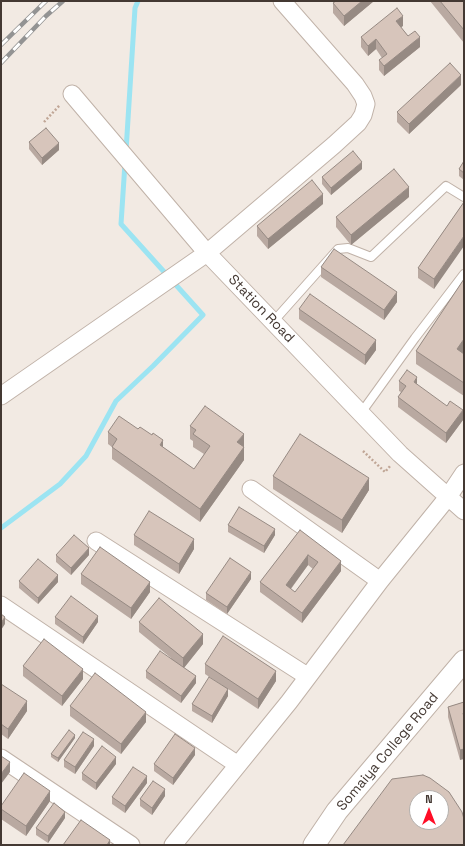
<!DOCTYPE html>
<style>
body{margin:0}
#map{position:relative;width:465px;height:846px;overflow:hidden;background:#f2eae3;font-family:"Space Grotesk",sans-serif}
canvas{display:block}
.frame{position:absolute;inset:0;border:2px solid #443933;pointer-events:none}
.north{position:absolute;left:409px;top:790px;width:40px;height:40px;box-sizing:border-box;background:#fff;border:1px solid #b4b0ad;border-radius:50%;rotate:0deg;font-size:11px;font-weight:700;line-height:16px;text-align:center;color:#443933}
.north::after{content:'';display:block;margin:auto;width:14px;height:18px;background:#ff0d26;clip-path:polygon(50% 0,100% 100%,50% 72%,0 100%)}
</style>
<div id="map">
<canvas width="465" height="846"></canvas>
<div class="frame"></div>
<div class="north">N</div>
</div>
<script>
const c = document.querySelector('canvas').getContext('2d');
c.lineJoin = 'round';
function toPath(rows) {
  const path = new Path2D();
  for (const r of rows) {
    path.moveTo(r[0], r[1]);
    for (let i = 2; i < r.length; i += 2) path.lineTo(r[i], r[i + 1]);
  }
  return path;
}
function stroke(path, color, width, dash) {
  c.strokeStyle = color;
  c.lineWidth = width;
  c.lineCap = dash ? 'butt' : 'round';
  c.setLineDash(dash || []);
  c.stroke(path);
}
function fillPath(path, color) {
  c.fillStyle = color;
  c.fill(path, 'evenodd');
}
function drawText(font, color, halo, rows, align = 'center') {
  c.font = font + ' "Space Grotesk",sans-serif';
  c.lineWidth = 3;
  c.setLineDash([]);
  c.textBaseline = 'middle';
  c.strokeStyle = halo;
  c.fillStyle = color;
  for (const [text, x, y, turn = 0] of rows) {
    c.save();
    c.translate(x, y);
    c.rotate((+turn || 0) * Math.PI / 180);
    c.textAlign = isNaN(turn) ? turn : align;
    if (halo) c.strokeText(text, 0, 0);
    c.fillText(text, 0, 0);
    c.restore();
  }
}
const stream = toPath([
 [126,151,135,8,138,1],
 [1,528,60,484,86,456,116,401,153,366,203,315,121,224,125,163]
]);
const path = toPath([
 [44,122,60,105],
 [363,451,385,472,391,465]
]);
const service = toPath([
 [273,322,338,249,348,248,371,257,446,186,464,197],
 [361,413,415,338,464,274]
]);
const minor = toPath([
 [72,94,207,253,400,454,464,511],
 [1,396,207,253,334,145,358,123,363,115,366,104,363,96,355,84,282,1],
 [251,489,380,581],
 [96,541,307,676],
 [1,605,238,765],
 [1,758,131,845],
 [173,845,289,702,380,581,448,497,464,473]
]);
const tertiary = toPath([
 [314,845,337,811,464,661]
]);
const rail = toPath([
 [1,45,46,1],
 [1,63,46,16,63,1]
]);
const wall = toPath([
 [374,1,344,26,333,13,333,3],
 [430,1,464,1,464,43],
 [403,26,401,27,408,36,420,47,384,76,379,70,379,60,382,58,376,49,368,56,361,47,361,37],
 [461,85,409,134,397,122,397,112],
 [29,142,59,150,42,165,29,149],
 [464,161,464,180,459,176,459,169],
 [362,169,331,195,322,184,322,177],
 [409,197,351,245,336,227,336,217],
 [464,202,434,289,418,278,418,268],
 [323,204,268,249,257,236,257,226],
 [321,267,397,302,384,320,321,277],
 [464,279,464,351,463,353,464,354,464,396,416,364,416,351],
 [299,309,376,350,365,365,299,319],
 [399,381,417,385,463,420,446,443,398,407,398,397,401,392,399,391],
 [190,426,244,446,244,460,200,522,112,459,112,447,108,444,108,432,163,447,194,469,204,454,193,447,193,441,190,439],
 [273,476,369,490,342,533,273,489],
 [228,525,275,535,264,553,228,532],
 [300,530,341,571,302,623,260,592,260,582],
 [308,565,313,569,295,592,291,589],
 [134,535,194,549,179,574,134,545],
 [56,555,89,555,71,575,56,562],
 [81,574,150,592,131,619,81,584],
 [251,579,227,614,206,600,206,593],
 [19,581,58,582,38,604,19,588],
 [55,617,98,622,83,644,55,624],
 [139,622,203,644,184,668,196,683,181,703,146,678,146,671,171,658,139,632],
 [205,664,276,681,258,709,228,689,228,696,212,723,192,711,192,704,223,686,205,674],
 [23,666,83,679,62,706,23,676],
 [1,684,27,711,8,739,1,734],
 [464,702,460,760,448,717,448,707],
 [70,706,146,722,121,754,70,716],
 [75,738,58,762,51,757,51,754],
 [94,746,75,774,64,767,64,760],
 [195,755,173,785,154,771,154,764],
 [116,764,96,790,82,780,82,773],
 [147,783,125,813,112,804,112,797],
 [165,796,152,815,140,806,140,799],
 [50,801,26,836,1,819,1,806],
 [65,818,48,843,36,835,36,828]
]);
const shadedWall = toPath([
 [362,1,374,1,344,26,344,16],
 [403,16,403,26,396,31,396,21],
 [420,37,420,47,384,76,384,66],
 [376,39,376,49,368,56,368,46],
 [461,75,461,85,409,134,409,124],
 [59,143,59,150,42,165,42,158],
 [362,162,362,169,331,195,331,188],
 [409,187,409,197,351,245,351,235],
 [323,194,323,204,268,249,268,239],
 [464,236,464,246,434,289,434,279],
 [397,292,397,302,384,320,384,310],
 [464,339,464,351,457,362,457,349],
 [376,340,376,350,365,365,365,355],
 [417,377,417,387,414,382],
 [463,410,463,420,446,443,446,433],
 [244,434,244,446,237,455,237,442],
 [163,440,163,453,160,445],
 [244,447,244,460,200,522,200,509],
 [369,478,369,490,342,533,342,520],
 [275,529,275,535,264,553,264,546],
 [194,539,194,549,179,574,179,564],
 [89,548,89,555,71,575,71,568],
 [308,555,308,565,286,595,286,585],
 [341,561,341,571,302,623,302,613],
 [251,572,251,579,227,614,227,607],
 [58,575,58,582,38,604,38,598],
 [150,582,150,592,131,619,131,608],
 [98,616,98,622,83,644,83,637],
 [5,617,5,624,1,630,1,623],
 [203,634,203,644,183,669,183,658],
 [83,669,83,679,62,706,62,696],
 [276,671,276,681,258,709,258,699],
 [196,676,196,683,181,703,181,696],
 [228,689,228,696,212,723,212,716],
 [27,701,27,711,8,739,8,729],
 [146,712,146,722,121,754,121,744],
 [75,735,75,738,58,762,58,758],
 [94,739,94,746,75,774,75,767],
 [195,748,195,755,173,785,173,778],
 [464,749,464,759,460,760,460,750],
 [116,757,116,764,96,790,96,783],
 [10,762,10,772,1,784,1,774],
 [147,776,147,783,125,813,125,806],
 [165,789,165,796,152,815,152,808],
 [50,791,50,801,26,836,26,826],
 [65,812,65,818,48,843,48,836],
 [110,840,110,845,107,845]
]);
const building = toPath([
 [336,1,362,1,344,16,333,3,336,1],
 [440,1,464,1,464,30,440,1],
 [397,8,403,16,396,21,408,36,415,31,420,37,384,66,379,60,387,54,376,39,368,46,361,37,397,8],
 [450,63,461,75,409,124,397,112,450,63],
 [46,128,59,143,42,158,29,142,46,128],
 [353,151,362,162,331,188,322,177,353,151],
 [464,161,464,173,459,169,464,161],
 [394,169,409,187,351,235,336,217,394,169],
 [312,180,323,194,268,239,257,226,312,180],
 [464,202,464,236,434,279,418,268,464,202],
 [334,249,397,292,384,310,321,267,334,249],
 [464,279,464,339,457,349,464,354,464,383,416,351,464,279],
 [310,294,376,340,365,355,299,309,310,294],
 [407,370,417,377,414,382,447,406,450,401,463,410,446,433,398,397,406,386,399,381,407,370],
 [205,406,244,434,237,442,244,447,200,509,112,447,117,439,108,432,119,416,138,429,140,427,152,435,153,433,163,440,160,445,194,469,210,446,193,434,196,430,190,426,205,406],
 [300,434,369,478,342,520,273,476,300,434],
 [239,507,275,529,264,546,228,525,239,507],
 [149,511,194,539,179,564,134,535,149,511],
 [300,530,341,561,302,613,260,582,300,530],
 [308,555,318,562,295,592,286,585,308,555],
 [74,535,89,548,71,568,56,555,74,535],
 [100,547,150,582,131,608,81,574,100,547],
 [230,558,251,572,227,607,206,593,230,558],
 [38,559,58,575,38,598,19,581,38,559],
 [71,596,98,616,83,637,55,617,71,596],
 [159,598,203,634,183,658,139,622,159,598],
 [1,614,5,617,1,623,1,614],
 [223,636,276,671,258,699,205,664,223,636],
 [44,639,83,669,62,696,23,666,44,639],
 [160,651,196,676,181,696,146,671,160,651],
 [95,673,146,712,121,744,70,706,95,673],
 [209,677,228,689,212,716,192,704,209,677],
 [1,684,27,701,8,729,1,724,1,684],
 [464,702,464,713,463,713,464,717,464,749,460,750,448,707,464,702],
 [69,730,75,735,58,758,51,754,69,730],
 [83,732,94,739,75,767,64,760,83,732],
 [175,734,195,748,173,778,154,764,175,734],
 [102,746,116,757,96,783,82,773,102,746],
 [1,756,10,762,1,774,1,756],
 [133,767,147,776,125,806,112,797,133,767],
 [24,773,50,791,26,826,1,809,1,806,24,773],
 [423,775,430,778,449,792,462,812,464,819,464,845,343,845,392,779,423,775],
 [417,798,441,798,441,822,417,822,417,798],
 [153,781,165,789,152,808,140,799,153,781],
 [54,803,65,812,48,836,36,828,54,803],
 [81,820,110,840,107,845,63,845,81,820]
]);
const streetNames = [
 ["Station Road",261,309,46],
 ["Somaiya College Road",388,752,-50]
];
stroke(stream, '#9ce4f2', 5);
stroke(service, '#c0b2a8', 10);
stroke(minor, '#c0b2a8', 19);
stroke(tertiary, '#c0b2a8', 23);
stroke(path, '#c0a696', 2.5, [2, 2]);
stroke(service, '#fff', 8);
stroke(minor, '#fff', 17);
stroke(tertiary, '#fff', 21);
stroke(rail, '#939393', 4.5);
stroke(rail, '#fff', 3, [9]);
fillPath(wall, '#b9a9a1');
fillPath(shadedWall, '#968a83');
fillPath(building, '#d7c5bb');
stroke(building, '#968a83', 1);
drawText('14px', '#443933', '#fff', streetNames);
</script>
